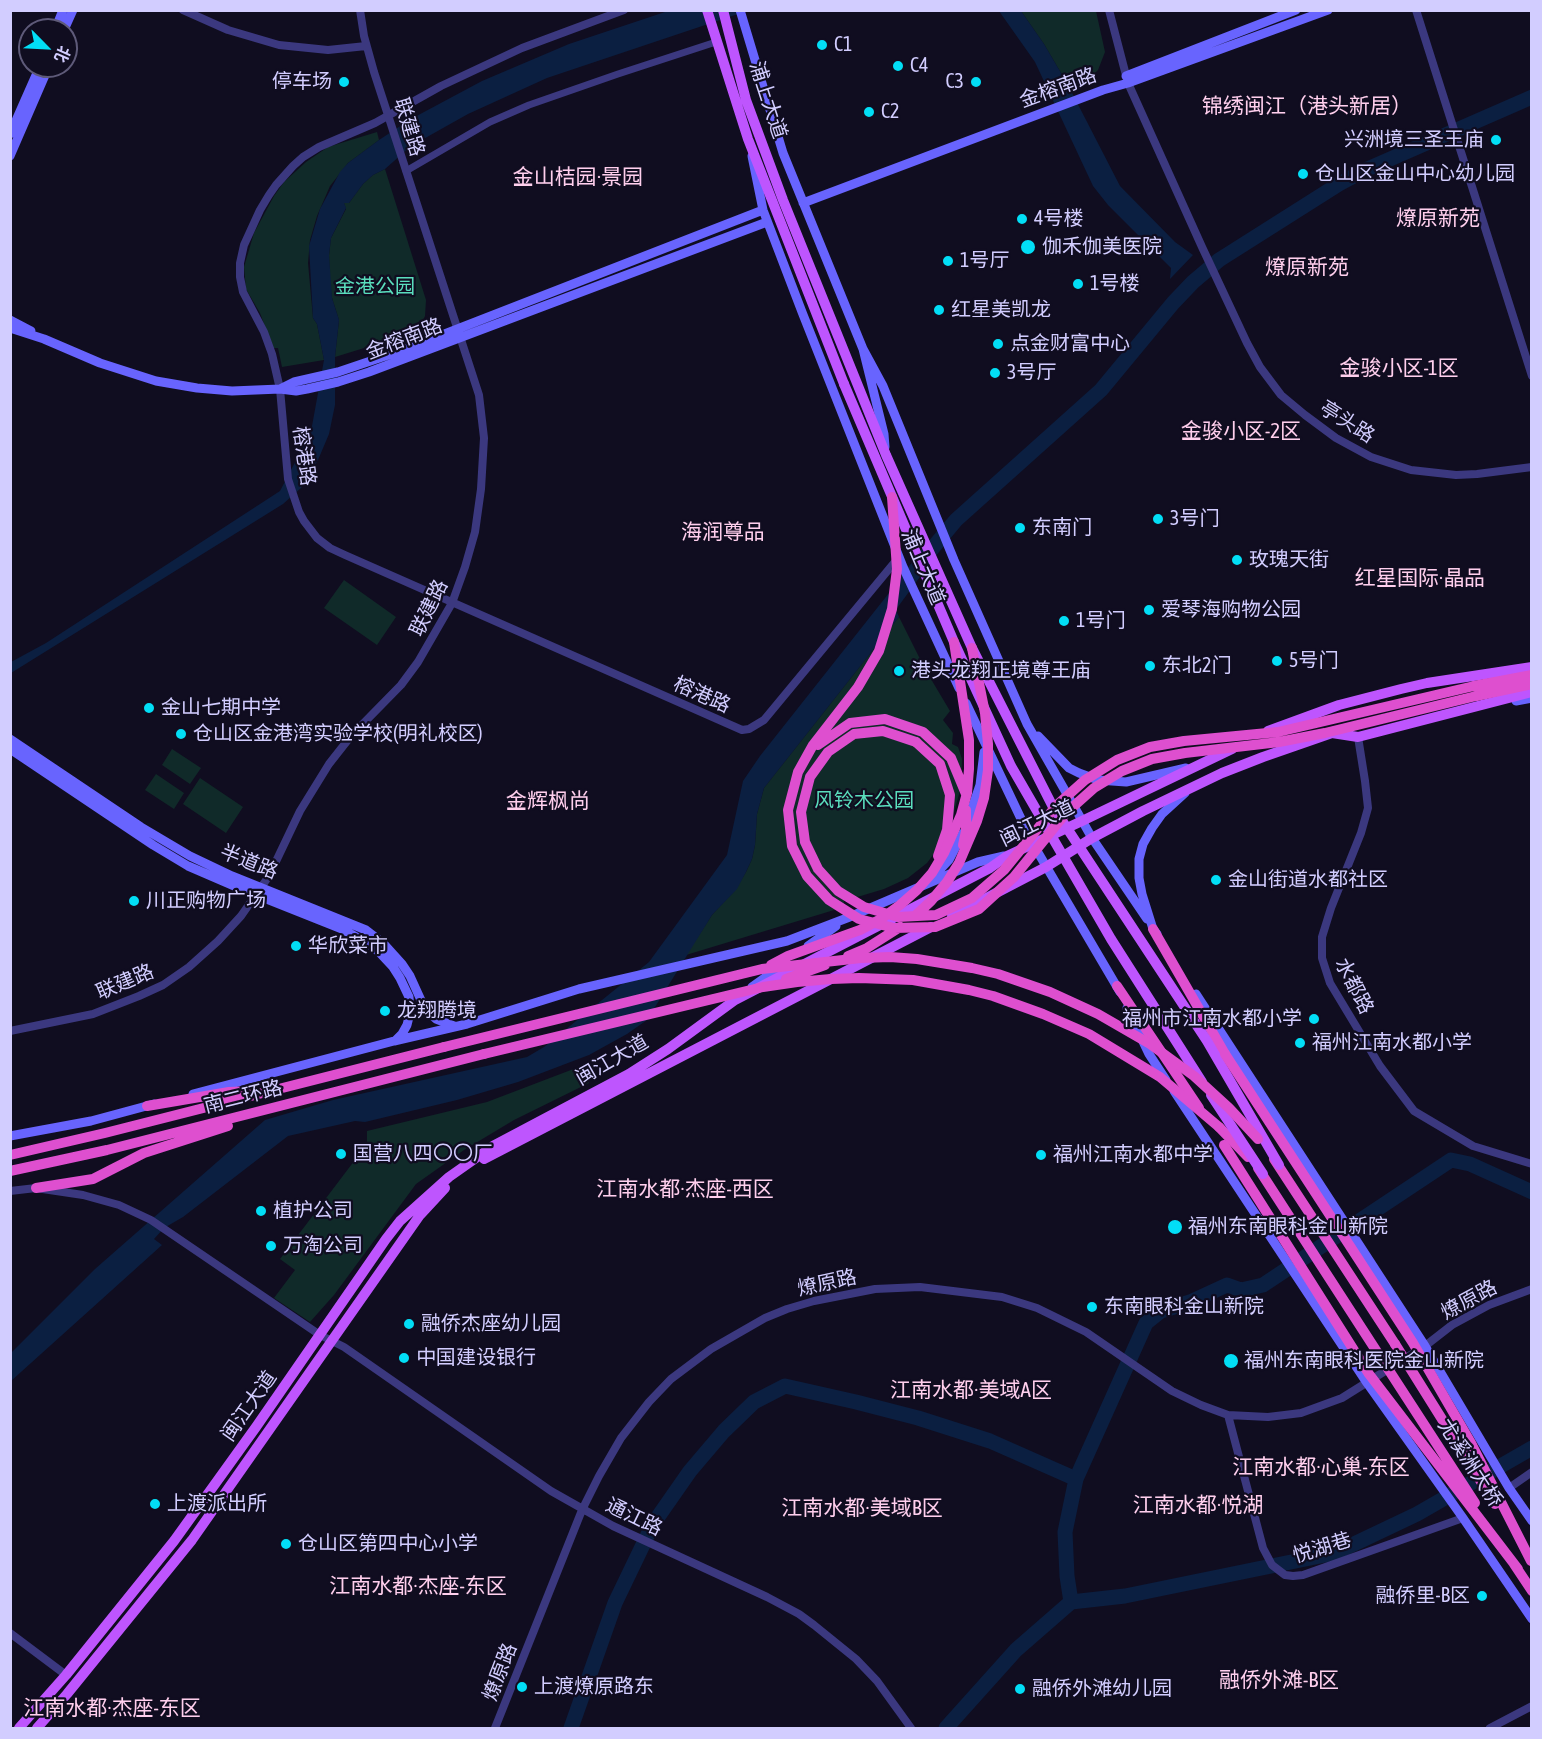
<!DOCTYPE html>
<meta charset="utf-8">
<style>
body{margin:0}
#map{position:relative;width:1542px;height:1739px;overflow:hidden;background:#100d20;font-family:"Asap Condensed","Noto Sans SC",sans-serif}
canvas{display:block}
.frame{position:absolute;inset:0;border:12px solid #d2cdff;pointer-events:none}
.north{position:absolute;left:18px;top:18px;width:60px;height:60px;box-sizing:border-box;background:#100d20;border:2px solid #5e5a79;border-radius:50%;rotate:114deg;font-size:16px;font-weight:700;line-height:24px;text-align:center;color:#d2cdff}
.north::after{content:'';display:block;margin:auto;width:21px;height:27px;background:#02def6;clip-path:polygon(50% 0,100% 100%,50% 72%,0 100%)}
</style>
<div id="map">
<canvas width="1542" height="1739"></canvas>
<div class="frame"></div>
<div class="north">北</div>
</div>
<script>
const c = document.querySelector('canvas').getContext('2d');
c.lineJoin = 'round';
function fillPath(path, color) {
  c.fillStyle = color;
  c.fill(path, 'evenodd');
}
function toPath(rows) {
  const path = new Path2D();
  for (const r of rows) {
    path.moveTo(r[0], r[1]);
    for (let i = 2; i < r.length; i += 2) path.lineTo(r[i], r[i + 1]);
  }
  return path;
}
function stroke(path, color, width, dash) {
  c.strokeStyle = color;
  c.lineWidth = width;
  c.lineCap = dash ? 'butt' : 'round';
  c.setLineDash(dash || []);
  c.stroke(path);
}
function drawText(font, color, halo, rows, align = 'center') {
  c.font = font + ' "Asap Condensed","Noto Sans SC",sans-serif';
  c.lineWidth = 4.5;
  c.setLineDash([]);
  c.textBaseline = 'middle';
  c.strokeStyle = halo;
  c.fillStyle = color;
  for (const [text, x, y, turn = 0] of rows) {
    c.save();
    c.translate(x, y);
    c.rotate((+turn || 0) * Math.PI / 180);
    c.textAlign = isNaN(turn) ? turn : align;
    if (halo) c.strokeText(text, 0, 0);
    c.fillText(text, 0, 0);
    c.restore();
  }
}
const green = toPath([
 [1021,11,1096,11,1105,52,1098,70,1093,75,1068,85,1044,44],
 [377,132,379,140,348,163,330,186,317,216,310,240,308,263,313,318,317,324,324,360,282,367,278,348,273,348,260,313,246,289,244,267,254,233,274,196,284,182,306,162,328,147],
 [385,169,426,300,425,316,421,324,403,336,335,357,339,320,332,298,330,287,329,255,331,238,346,209,344,203,349,203,363,184,373,175],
 [344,580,396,617,377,645,324,608],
 [899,617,925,669,950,711,943,720,953,733,952,744,958,747,962,759,961,787,953,816,933,855,927,863,908,878,884,889,844,901,844,907,686,955,712,915,736,889,746,872,752,859,755,845,757,814,764,788],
 [172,749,201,768,190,784,162,765],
 [156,774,184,793,174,809,145,790],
 [200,778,243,807,226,833,183,804],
 [584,1065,589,1083,514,1120,464,1150,416,1184,334,1295,310,1322,274,1298,295,1270,280,1259,367,1144,367,1131,487,1102]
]);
const water = toPath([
 [668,11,747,11,547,78,468,114,411,146,385,169,373,175,363,184,349,203,344,203,346,208,331,238,329,255,332,298,339,320,335,357,335,405,329,434,318,460,301,488,283,504,11,673,11,662,46,643,280,491,303,447,312,426,324,360,317,324,313,318,309,246,320,209,340,172,348,163,379,140,411,119,482,81,569,44],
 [999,11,1021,11,1044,44,1068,85,1120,186,1175,242,1193,255,1170,279,1171,268,1108,205,1093,186,1035,62],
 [889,593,899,617,764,788,757,814,755,845,752,859,746,872,737,889,712,915,647,1020,627,1034,589,1055,518,1082,457,1100,365,1122,355,1121,288,1136,183,1217,164,1228,154,1239,162,1245,11,1381,11,1353,95,1269,265,1120,333,1100,527,1057,544,1047,649,962,727,855,743,781,760,756]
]);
const river = toPath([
 [887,609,926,556,956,520,1101,390,1173,303,1193,282,1219,260,1339,184,1365,170,1532,97],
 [1071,1602,1067,1576,1065,1532,1076,1479,1146,1323,1161,1311,1190,1302,1227,1285,1241,1290,1263,1285,1451,1160,1470,1164,1532,1192],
 [571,1728,615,1603,653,1524,690,1471,724,1431,754,1402,785,1386,856,1402,918,1418,990,1441,1076,1479],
 [946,1728,1016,1650,1071,1602,1125,1596,1335,1553,1417,1514,1532,1448]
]);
const minor = toPath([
 [406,171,490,122,529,105,618,74,716,42]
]);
const tertiary = toPath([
 [183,10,228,30,279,45,328,50,366,46],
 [624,10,522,48,441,86,375,123,319,147,303,157,293,166,276,185,269,195,260,210,244,245,240,263,240,277,243,292,264,332,272,354,280,389,288,479,299,512,304,521,317,538,330,548,345,555,742,730,749,729,764,720,899,557],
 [1109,10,1128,83,1202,247,1247,343,1260,367,1281,395,1305,415,1336,438,1371,457,1411,470,1456,475,1477,474,1532,467],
 [1416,10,1532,376],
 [1358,737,1365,781,1368,808,1361,833,1331,908,1322,937,1322,958,1330,983,1380,1066,1414,1111,1473,1146,1532,1164],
 [10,1031,93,1014,139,996,163,985,189,967,218,941,241,916,269,876,300,811,329,764,351,736,401,685,418,662,452,603,465,567,475,532,481,489,484,438,479,395,374,72,364,36,360,10],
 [10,1191,36,1188,83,1195,119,1205,151,1220,320,1335,344,1347,551,1491,613,1526,767,1597,799,1614,814,1625,856,1659,877,1681,911,1728],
 [1228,1415,1263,1548,1272,1565,1285,1575,1293,1576,1303,1575,1463,1518],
 [1509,1488,1532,1472],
 [10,1633,66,1675],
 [495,1728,582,1510,599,1476,621,1438,649,1402,671,1379,711,1349,765,1318,787,1309,814,1301,875,1289,920,1287,1002,1297,1037,1308,1086,1332,1172,1391,1201,1405,1228,1415,1268,1417,1301,1413,1342,1398,1425,1346,1452,1325,1489,1305,1532,1289],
 [1490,1728,1532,1706]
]);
const secondary = toPath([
 [740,10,783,153,863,349,884,434,885,447],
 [55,30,63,10],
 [64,30,73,10],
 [1126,76,1296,10],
 [10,134,40,66],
 [10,156,49,66],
 [752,156,763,210,802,312,903,567,959,688],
 [803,203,1103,90,1128,83,1328,10],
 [10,320,31,331],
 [10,328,44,339,100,363,156,381,197,388,232,391,280,389,296,391,307,389,338,382,369,372,767,222],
 [863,349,883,386,954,560,1027,724,1092,838,1147,919],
 [280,389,294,382,338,372,406,349,763,210],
 [1516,701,1532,698],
 [966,703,1033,844,1120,992],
 [1038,736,1069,768,1079,773,1098,780,1126,782,1186,768],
 [10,739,141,827,190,856,232,876,366,930,383,943,402,964,410,976,425,1009,436,1019,454,1026],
 [10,749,153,845,188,866,239,888,342,929,367,943,379,952,393,967,400,978,409,997,410,1013,407,1025,402,1034,395,1041],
 [968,820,980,785,984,752],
 [934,876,949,860,963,833],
 [1157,934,1153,929,1142,894,1139,878,1139,859,1143,844,1152,828,1162,814,1185,793],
 [808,946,836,926],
 [752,987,780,967],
 [1196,994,1425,1346,1509,1488,1532,1521],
 [1127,1008,1149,1054,1166,1080],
 [1174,1091,1367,1383,1463,1518,1532,1619],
 [193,1094,394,1041,467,1024,579,989,787,941,847,918,978,862,1004,856],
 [10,1136,91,1121,154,1104]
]);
const primary = toPath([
 [707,10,748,139,844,384],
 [723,10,746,100,783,200,886,455,972,648,1053,807],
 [1268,731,1339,705,1401,689,1427,683,1532,667],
 [952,916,1046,867,1092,838,1143,811,1222,773,1263,757,1332,733,1358,737,1532,692],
 [484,1159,931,927],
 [19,1728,66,1675,174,1541,256,1427,386,1239,400,1221,449,1177,493,1146,629,1074,668,1049,735,1000,990,868,1007,856,1082,821,1232,749],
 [37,1728,67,1694,192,1540,420,1215,445,1188]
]);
const trunk = toPath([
 [1474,686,1532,675],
 [1476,696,1532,684],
 [916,742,940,764,950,795,947,830,938,856],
 [1153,929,1225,1054],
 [1117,986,1199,1108],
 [147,1106,229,1092,252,1091],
 [1219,1127,1248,1157],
 [10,1155,105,1133,444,1047],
 [1274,1159,1395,1344],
 [1258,1168,1379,1355],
 [10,1171,107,1150,484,1054],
 [36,1188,93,1179,144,1153,228,1126]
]);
const primaryBridge = toPath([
 [844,384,954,642,1011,766,1111,939,1202,1082],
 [1057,813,1207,1041,1279,1165],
 [1211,1095,1263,1174]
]);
const trunkBridge = toPath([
 [892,497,897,569,892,609,879,651,858,687,813,745,798,772,788,810,792,846,807,876,829,900,859,919,894,928,935,927,979,909,1014,877,1066,813,1094,788,1122,771,1152,759,1185,753,1279,742,1325,733,1476,696],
 [916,742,883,731,854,734,828,752,810,777,801,812,805,842,818,869,838,891,864,907,898,917,936,915,972,898,1004,870,1057,805,1085,780,1117,760,1150,747,1184,741,1278,732,1474,686],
 [818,745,850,723,885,719,923,732,951,758,966,794],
 [963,845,966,831,966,810],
 [915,916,931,901,947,882,959,863,977,821,984,798,988,770,988,744,985,713,972,648],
 [848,956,867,948,900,927],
 [771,965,788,956,860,930,881,919,900,905,917,890,932,873,944,853,961,815,967,793,969,769,969,740,954,642],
 [786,979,825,965],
 [444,1047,762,969,861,958,890,957,917,959,972,968,998,974,1050,992,1098,1014,1150,1044,1194,1076,1229,1108,1258,1139],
 [484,1054,763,987,797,982,831,979,859,978,913,980,969,990,993,996,1043,1014,1089,1034,1160,1077,1219,1127],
 [1225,1054,1413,1343,1471,1443,1531,1561],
 [1224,1145,1369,1374,1518,1569],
 [1395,1344,1495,1504],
 [1379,1355,1475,1503],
 [1514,1564,1532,1591]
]);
const markers = [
 [822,45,6,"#02def6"],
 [898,66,6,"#02def6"],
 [344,82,6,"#02def6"],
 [976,82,6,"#02def6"],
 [869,112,6,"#02def6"],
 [1496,140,6,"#02def6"],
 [1303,174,6,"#02def6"],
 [1022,219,6,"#02def6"],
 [1028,247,8,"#02def6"],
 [948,261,6,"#02def6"],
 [1078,284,6,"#02def6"],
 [939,310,6,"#02def6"],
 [998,344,6,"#02def6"],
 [995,373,6,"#02def6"],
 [1158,519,6,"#02def6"],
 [1020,528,6,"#02def6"],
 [1237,560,6,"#02def6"],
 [1149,610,6,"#02def6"],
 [1064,621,6,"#02def6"],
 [1277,661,6,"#02def6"],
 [1150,666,6,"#02def6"],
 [899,671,6,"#02def6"],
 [149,708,6,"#02def6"],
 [181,734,6,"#02def6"],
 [1216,880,6,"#02def6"],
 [134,901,6,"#02def6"],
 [296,946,6,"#02def6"],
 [385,1011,6,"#02def6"],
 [1314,1019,6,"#02def6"],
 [1300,1043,6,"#02def6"],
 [341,1154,6,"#02def6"],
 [1041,1155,6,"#02def6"],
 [261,1211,6,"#02def6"],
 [1175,1227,8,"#02def6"],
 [271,1246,6,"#02def6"],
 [1092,1307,6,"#02def6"],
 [409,1324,6,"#02def6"],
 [404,1358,6,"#02def6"],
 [1231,1361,8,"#02def6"],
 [155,1504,6,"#02def6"],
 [286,1544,6,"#02def6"],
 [1482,1596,6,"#02def6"],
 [522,1687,6,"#02def6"],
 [1020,1689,6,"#02def6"]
];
const poiNames = [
 ["C1",834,45],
 ["C4",910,66],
 ["停车场",332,82,"right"],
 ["C3",964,82,"right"],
 ["C2",881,112],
 ["兴洲境三圣王庙",1484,140,"right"],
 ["仓山区金山中心幼儿园",1315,174],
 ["4号楼",1034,219],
 ["伽禾伽美医院",1042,247],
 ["1号厅",960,261],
 ["1号楼",1090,284],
 ["红星美凯龙",951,310],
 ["点金财富中心",1010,344],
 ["3号厅",1007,373],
 ["3号门",1170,519],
 ["东南门",1032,528],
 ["玫瑰天街",1249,560],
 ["爱琴海购物公园",1161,610],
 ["1号门",1076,621],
 ["5号门",1289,661],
 ["东北2门",1162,666],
 ["港头龙翔正境尊王庙",911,671],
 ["金山七期中学",161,708],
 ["仓山区金港湾实验学校(明礼校区)",193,734],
 ["金山街道水都社区",1228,880],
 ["川正购物广场",146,901],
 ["华欣菜市",308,946],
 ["龙翔腾境",397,1011],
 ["福州市江南水都小学",1302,1019,"right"],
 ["福州江南水都小学",1312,1043],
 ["国营八四〇〇厂",353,1154],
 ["福州江南水都中学",1053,1155],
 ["植护公司",273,1211],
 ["福州东南眼科金山新院",1188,1227],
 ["万淘公司",283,1246],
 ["东南眼科金山新院",1104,1307],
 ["融侨杰座幼儿园",421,1324],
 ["中国建设银行",416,1358],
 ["福州东南眼科医院金山新院",1244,1361],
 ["上渡派出所",167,1504],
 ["仓山区第四中心小学",298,1544],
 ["融侨里-B区",1470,1596,"right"],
 ["上渡燎原路东",534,1687],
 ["融侨外滩幼儿园",1032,1689]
];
const streetNames = [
 ["金榕南路",1058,88,-20],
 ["浦上大道",768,100,72],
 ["联建路",409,127,73],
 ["金榕南路",404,339,-21],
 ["亭头路",1347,422,32],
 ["榕港路",304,456,82],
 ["浦上大道",923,567,67],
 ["联建路",429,608,-64],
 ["榕港路",702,695,24],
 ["闽江大道",1037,823,-26],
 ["半道路",249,862,22],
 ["联建路",125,982,-23],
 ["水都路",1354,986,63],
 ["闽江大道",612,1060,-30],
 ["南二环路",243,1097,-14],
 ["燎原路",827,1283,-12],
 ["燎原路",1469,1300,-28],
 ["闽江大道",249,1406,-55],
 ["尤溪洲大桥",1470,1463,57],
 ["通江路",634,1517,26],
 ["悦湖巷",1322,1548,-17],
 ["燎原路",500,1672,-69]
];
const parkNames = [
 ["金港公园",375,287],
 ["风铃木公园",864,801]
];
const neighbourhoodNames = [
 ["锦绣闽江（港头新居）",1307,106],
 ["金山桔园·景园",578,177],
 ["燎原新苑",1438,218],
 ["燎原新苑",1307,267],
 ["金骏小区-1区",1399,368],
 ["金骏小区-2区",1241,431],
 ["海润尊品",723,532],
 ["红星国际·晶品",1420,578],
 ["金辉枫尚",548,801],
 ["江南水都·杰座-西区",685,1189],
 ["江南水都·美域A区",971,1390],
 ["江南水都·心巢-东区",1321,1467],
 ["江南水都·悦湖",1198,1505],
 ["江南水都·美域B区",862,1508],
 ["江南水都·杰座-东区",418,1586],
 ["融侨外滩-B区",1279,1680],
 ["江南水都·杰座-东区",112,1708]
];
fillPath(green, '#102a29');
fillPath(water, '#0b1f41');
stroke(river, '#0b1f41', 15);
stroke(minor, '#3b387f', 7);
stroke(tertiary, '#3b387f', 8);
stroke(secondary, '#6864fe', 9);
stroke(primary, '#be55fe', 10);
stroke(trunk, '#de4fcf', 10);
stroke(primaryBridge, '#be55fe', 10);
stroke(trunkBridge, '#de4fcf', 10);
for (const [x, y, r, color] of markers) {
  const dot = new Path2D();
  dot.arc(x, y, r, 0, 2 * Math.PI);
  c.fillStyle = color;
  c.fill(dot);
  stroke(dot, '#100d20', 2);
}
drawText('20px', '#d2cdff', '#100d20', poiNames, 'left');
drawText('20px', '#d2cdff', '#100d20', streetNames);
drawText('20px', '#5adebd', '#100d20', parkNames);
drawText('21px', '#ffcfed', '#100d20', neighbourhoodNames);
</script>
